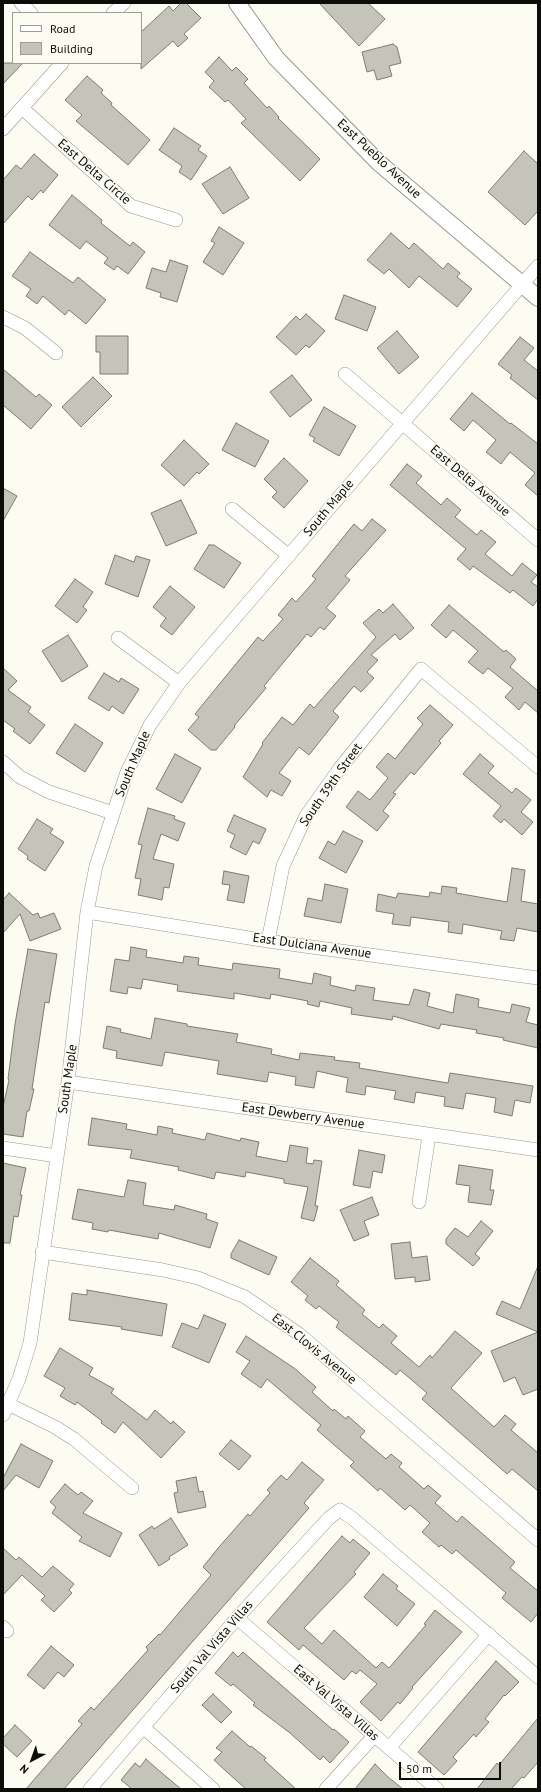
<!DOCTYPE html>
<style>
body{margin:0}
#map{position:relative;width:541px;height:1792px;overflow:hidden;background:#fdfcf2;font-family:"PT Sans",sans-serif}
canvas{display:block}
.frame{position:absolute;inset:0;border:4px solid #0c0c09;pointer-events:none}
.legend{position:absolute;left:12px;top:12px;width:130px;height:52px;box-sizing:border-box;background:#fdfcf2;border:1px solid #9d9c95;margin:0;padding:5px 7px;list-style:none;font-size:12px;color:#0c0c09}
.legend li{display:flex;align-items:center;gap:8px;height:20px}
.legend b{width:20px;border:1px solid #9d9c95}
.north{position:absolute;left:12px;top:1740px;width:40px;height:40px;-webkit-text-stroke:3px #fdfcf2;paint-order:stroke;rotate:221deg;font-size:11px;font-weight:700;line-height:16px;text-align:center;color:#0c0c09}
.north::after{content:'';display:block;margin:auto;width:14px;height:18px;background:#0c0c09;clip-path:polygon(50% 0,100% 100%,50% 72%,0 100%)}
.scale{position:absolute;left:399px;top:1762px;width:102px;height:18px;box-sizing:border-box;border:2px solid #0c0c09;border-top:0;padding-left:5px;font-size:12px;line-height:14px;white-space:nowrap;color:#0c0c09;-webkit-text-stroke:3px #fdfcf2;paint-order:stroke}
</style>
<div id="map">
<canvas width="541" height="1792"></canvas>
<div class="frame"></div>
<ul class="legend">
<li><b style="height:5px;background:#fff"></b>Road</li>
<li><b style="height:11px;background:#c5c4bb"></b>Building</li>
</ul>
<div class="north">N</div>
<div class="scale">50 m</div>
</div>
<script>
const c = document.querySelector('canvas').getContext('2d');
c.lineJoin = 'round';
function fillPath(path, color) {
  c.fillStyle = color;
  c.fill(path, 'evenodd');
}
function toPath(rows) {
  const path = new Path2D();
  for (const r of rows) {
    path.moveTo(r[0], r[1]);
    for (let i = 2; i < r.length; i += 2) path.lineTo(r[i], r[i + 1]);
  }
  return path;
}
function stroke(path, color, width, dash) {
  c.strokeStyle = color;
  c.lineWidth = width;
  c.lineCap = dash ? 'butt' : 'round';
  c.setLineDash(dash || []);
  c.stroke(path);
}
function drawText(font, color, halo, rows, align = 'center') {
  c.font = font + ' "PT Sans",sans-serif';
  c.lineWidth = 3;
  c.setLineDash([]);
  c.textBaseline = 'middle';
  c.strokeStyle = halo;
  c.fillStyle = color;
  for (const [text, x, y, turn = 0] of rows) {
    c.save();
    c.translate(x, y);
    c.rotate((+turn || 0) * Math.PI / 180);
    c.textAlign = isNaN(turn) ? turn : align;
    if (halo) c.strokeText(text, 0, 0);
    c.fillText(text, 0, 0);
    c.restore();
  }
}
const building = toPath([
 [181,3,186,3,201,18,184,34,188,38,178,47,173,41,141,69,141,32,169,6,173,11,181,3],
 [319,3,368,3,385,19,359,46,319,3],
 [393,44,397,47,401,63,389,66,392,76,377,80,374,70,367,72,362,52,393,44],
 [219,57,232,71,236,67,248,79,244,83,267,108,269,106,279,117,278,118,320,159,300,181,241,123,246,119,228,100,225,102,209,87,214,81,205,72,219,57],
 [3,63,23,63,3,84,3,63],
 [87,76,103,90,101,93,112,103,111,105,150,140,128,165,76,121,82,115,65,100,87,76],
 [174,128,201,146,198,150,207,156,191,180,179,172,182,166,159,150,174,128],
 [524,151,538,164,538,211,525,225,488,192,524,151],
 [34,154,58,175,43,193,41,190,32,200,28,196,3,224,3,180,16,165,21,169,34,154],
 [230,167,249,198,223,214,202,184,230,167],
 [72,195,102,220,101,223,130,246,133,242,145,252,128,274,117,266,114,270,104,263,108,258,86,241,80,249,49,225,72,195],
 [219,227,244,243,223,275,203,262,215,243,211,241,219,227],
 [391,233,409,249,414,243,443,269,448,263,460,273,457,277,472,289,457,307,419,276,409,288,389,269,384,274,367,260,391,233],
 [30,252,73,283,78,277,106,300,86,324,69,310,65,315,43,296,37,304,26,296,31,289,12,276,30,252],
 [170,260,188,266,177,302,160,297,161,293,146,288,152,268,166,272,170,260],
 [344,295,376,307,367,331,335,319,344,295],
 [306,314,325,331,309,348,306,345,296,355,276,337,296,316,300,320,306,314],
 [397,331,419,357,399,374,377,348,397,331],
 [96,336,128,336,128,374,100,374,100,352,96,352,96,336],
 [520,337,534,348,524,360,538,371,538,400,510,378,512,375,498,364,520,337],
 [3,369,36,397,39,394,52,405,31,429,3,405,3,369],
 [292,375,312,400,290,417,270,392,292,375],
 [93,377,112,396,81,427,62,407,93,377],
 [472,393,510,424,511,423,538,444,538,496,525,485,535,473,510,452,501,464,486,452,496,440,473,420,464,431,450,419,472,393],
 [324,407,356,426,339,456,313,441,315,438,309,435,324,407],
 [236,423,269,441,255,467,222,450,236,423],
 [184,440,209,464,199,474,197,472,184,486,161,465,184,440],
 [284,458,308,481,284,508,272,497,277,492,264,479,284,458],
 [407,464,422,476,416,483,441,505,447,498,461,510,455,517,477,535,481,530,496,542,485,554,512,576,522,563,537,575,531,582,538,587,538,599,533,606,513,590,510,593,473,566,470,570,457,559,466,549,390,485,407,464],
 [3,488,17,496,3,521,3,488],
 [181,500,197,533,166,546,151,513,181,500],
 [372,519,386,530,345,576,350,580,326,608,336,616,324,630,320,627,311,637,307,634,264,686,266,688,234,726,235,727,216,750,211,750,188,730,199,717,195,714,258,637,263,641,283,619,278,615,292,598,296,602,316,579,312,576,354,524,362,531,372,519],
 [209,545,214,545,241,563,224,588,194,569,209,545],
 [115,555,134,562,136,556,150,560,138,597,105,584,115,555],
 [75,579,93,592,83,607,87,610,77,623,55,606,75,579],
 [170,586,195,607,172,635,160,626,166,618,153,607,170,586],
 [393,604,414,628,400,640,395,634,371,655,378,660,367,672,374,678,361,692,354,686,333,711,339,717,309,755,299,747,279,773,291,781,282,796,271,790,267,797,243,777,263,744,262,743,282,717,293,725,310,704,314,708,376,637,363,623,379,609,383,613,393,604],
 [449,605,504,652,506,650,516,659,510,667,538,691,538,713,525,702,519,710,505,697,513,688,488,668,483,674,468,662,478,651,453,630,446,638,431,625,449,605],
 [68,635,88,666,62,682,42,651,68,635],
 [3,668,17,681,8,690,31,707,28,712,45,725,30,744,13,731,15,729,3,720,3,668],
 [104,673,119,682,121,678,139,689,123,714,112,706,109,711,88,698,104,673],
 [430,705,453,725,439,741,441,743,414,775,411,772,393,793,396,794,383,811,389,816,377,831,346,807,358,791,370,800,388,778,376,767,388,753,395,759,423,724,417,718,430,705],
 [75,724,103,743,85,772,56,753,75,724],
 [175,754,201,768,182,803,156,789,175,754],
 [480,754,494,766,488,773,512,793,516,788,531,800,521,812,533,822,522,835,504,819,501,823,493,816,501,806,463,774,480,754],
 [148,808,175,816,174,819,185,823,178,841,161,834,153,859,174,864,169,888,164,887,162,900,138,895,141,879,135,878,142,845,138,844,148,808],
 [234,815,266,829,259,844,253,841,246,855,230,847,235,835,227,831,234,815],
 [37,819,53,829,50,833,64,842,45,871,27,859,28,856,18,849,37,819],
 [343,831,363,841,346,873,319,858,328,841,335,845,343,831],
 [512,868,525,870,521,901,538,904,538,932,517,928,514,941,500,939,502,931,463,924,462,934,448,932,449,922,411,917,410,926,392,924,394,914,376,911,378,894,396,898,398,893,429,897,430,892,441,894,442,886,457,888,456,893,507,902,512,868],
 [224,871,249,876,244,903,227,900,230,885,222,884,224,871],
 [325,884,348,889,341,923,304,916,308,898,322,901,325,884],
 [9,893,33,915,38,913,40,918,54,913,61,929,30,941,20,914,3,933,3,900,9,893],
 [131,947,147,950,146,957,183,963,184,956,199,958,198,965,232,970,233,963,280,969,279,978,312,984,314,973,331,977,330,985,355,991,356,985,375,988,373,1000,409,1005,414,989,430,993,427,1006,453,1013,456,994,479,999,478,1007,510,1013,512,1004,530,1008,526,1022,538,1025,538,1048,503,1040,504,1038,476,1033,477,1030,441,1024,439,1029,393,1016,392,1020,351,1014,352,1008,320,1001,319,1007,307,1004,308,1001,271,994,270,999,234,993,234,999,177,991,178,985,143,979,141,989,128,987,127,994,110,991,115,959,129,961,131,947],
 [28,949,57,954,49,1003,45,1002,32,1089,34,1089,29,1111,27,1111,23,1137,3,1134,3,1107,9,1080,8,1079,15,1024,28,949],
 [155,1018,187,1024,187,1026,238,1034,236,1042,272,1049,271,1054,299,1060,300,1053,335,1057,334,1060,360,1063,359,1068,448,1083,450,1073,533,1086,530,1103,515,1100,512,1116,494,1112,496,1098,466,1093,463,1109,444,1106,445,1097,416,1092,414,1103,394,1099,396,1091,366,1086,365,1095,346,1092,348,1078,317,1071,314,1088,295,1085,296,1077,269,1072,267,1082,217,1074,219,1061,165,1052,162,1066,116,1058,117,1051,103,1048,107,1026,121,1029,120,1032,151,1039,155,1018],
 [92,1118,127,1124,126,1129,157,1135,158,1126,173,1129,172,1133,205,1140,207,1133,240,1141,241,1138,259,1142,256,1156,287,1162,290,1145,308,1148,306,1163,313,1164,314,1160,322,1161,315,1206,318,1206,314,1221,301,1218,308,1187,284,1183,284,1179,246,1172,245,1177,216,1172,214,1179,178,1170,179,1167,130,1158,132,1150,88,1145,92,1118],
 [359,1150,385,1155,382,1173,373,1171,370,1188,353,1185,359,1150],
 [3,1163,26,1168,20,1195,22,1195,18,1217,14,1216,10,1243,3,1243,3,1163],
 [459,1165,493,1170,490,1190,494,1190,491,1205,468,1202,470,1186,456,1184,459,1165],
 [128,1180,146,1183,143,1205,174,1210,175,1205,207,1214,206,1219,218,1223,210,1248,159,1233,158,1239,109,1230,108,1232,92,1229,93,1223,72,1219,78,1189,124,1197,128,1180],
 [372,1197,379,1215,364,1221,369,1235,354,1241,340,1210,372,1197],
 [481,1221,493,1231,475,1254,480,1258,473,1266,446,1244,446,1239,455,1228,468,1237,481,1221],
 [239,1240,277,1257,269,1275,231,1258,231,1254,239,1240],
 [410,1242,412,1258,427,1256,430,1280,415,1282,415,1277,395,1279,391,1244,410,1242],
 [310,1258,339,1281,336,1285,365,1310,362,1314,379,1328,383,1324,397,1336,391,1343,419,1367,430,1355,432,1358,455,1331,482,1353,451,1388,494,1427,505,1415,516,1424,511,1430,538,1453,538,1491,512,1469,507,1474,432,1408,422,1399,427,1393,400,1370,396,1375,336,1327,339,1322,319,1306,316,1309,305,1300,308,1296,291,1282,310,1258],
 [538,1266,538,1389,523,1395,515,1377,504,1382,491,1351,538,1332,496,1314,502,1301,520,1309,538,1266],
 [87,1290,167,1304,162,1336,121,1329,122,1327,69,1320,72,1293,87,1295,87,1290],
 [204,1315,226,1324,209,1363,172,1347,182,1323,198,1329,204,1315],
 [246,1336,294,1368,316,1387,312,1392,333,1411,334,1409,346,1419,348,1416,365,1431,360,1437,386,1459,391,1454,402,1463,399,1467,424,1489,428,1485,441,1496,435,1503,457,1522,462,1516,515,1562,510,1568,538,1591,538,1613,531,1622,502,1598,506,1593,456,1550,452,1554,441,1545,439,1547,422,1532,430,1523,410,1505,405,1510,380,1488,378,1491,350,1466,354,1462,317,1430,321,1425,267,1379,261,1388,241,1374,250,1361,236,1352,246,1336],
 [60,1348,93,1368,89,1375,114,1389,111,1393,147,1420,155,1410,171,1424,173,1421,185,1432,161,1458,123,1422,115,1433,101,1423,102,1421,77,1402,75,1405,60,1396,65,1388,44,1376,60,1348],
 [231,1440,251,1456,239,1470,219,1454,231,1440],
 [21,1444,53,1461,39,1488,16,1475,3,1491,3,1478,21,1444],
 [302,1462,324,1480,304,1503,309,1508,64,1789,26,1789,82,1724,78,1721,91,1707,94,1710,148,1650,146,1647,159,1634,160,1635,211,1575,203,1567,219,1547,248,1514,250,1516,270,1493,267,1490,281,1475,287,1480,302,1462],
 [196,1477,199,1492,203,1491,206,1507,178,1513,174,1493,178,1492,176,1481,196,1477],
 [65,1484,78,1495,81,1492,93,1501,83,1513,122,1533,110,1557,79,1541,82,1537,52,1513,56,1507,50,1502,65,1484],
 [171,1518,188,1545,169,1557,170,1559,159,1566,139,1535,152,1526,154,1529,171,1518],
 [342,1536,350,1543,353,1539,370,1553,354,1572,356,1574,304,1628,322,1644,334,1630,376,1668,382,1662,389,1668,426,1625,424,1624,435,1610,462,1632,412,1687,413,1688,400,1704,398,1702,381,1721,360,1702,377,1684,360,1670,356,1674,352,1671,344,1680,303,1645,299,1650,267,1622,342,1536],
 [3,1548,16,1560,19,1557,42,1577,53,1566,74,1584,69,1590,72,1593,54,1612,41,1600,45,1596,22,1575,3,1595,3,1548],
 [383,1574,398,1586,396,1589,415,1604,397,1626,364,1597,383,1574],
 [51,1646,74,1665,64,1677,58,1672,44,1689,27,1675,51,1646],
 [233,1652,238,1657,243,1652,333,1730,334,1729,349,1742,330,1763,323,1756,320,1760,290,1733,253,1705,255,1703,233,1684,231,1686,215,1673,233,1652],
 [496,1661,519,1682,505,1696,504,1695,485,1719,489,1722,476,1737,474,1734,453,1757,457,1761,444,1775,418,1752,496,1661],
 [213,1694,232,1712,221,1723,202,1705,213,1694],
 [538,1718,538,1762,524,1778,522,1777,511,1789,477,1789,497,1763,499,1765,538,1718],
 [15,1725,32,1741,17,1757,3,1744,3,1738,15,1725],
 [232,1731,250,1747,251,1746,266,1758,264,1760,296,1789,246,1789,228,1773,214,1760,222,1752,216,1748,232,1731],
 [146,1759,156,1768,181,1789,132,1789,121,1780,135,1763,140,1767,146,1759],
 [375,1764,388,1777,403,1789,355,1789,375,1764]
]);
const minor = toPath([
 [21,3,31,13],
 [113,13,124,3],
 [22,108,131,206,176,220],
 [3,129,62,63],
 [3,317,25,328,56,353],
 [345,374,538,540],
 [232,509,289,556],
 [118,638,179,683],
 [3,762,20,777,49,792,113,813],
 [87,912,268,941,538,978],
 [268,941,283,866,306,816,340,768,421,669,538,767],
 [68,1082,538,1150],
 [3,1148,57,1156],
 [419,1202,429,1135],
 [42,1252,163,1270,198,1278,245,1297,299,1334,538,1540],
 [8,1404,55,1427,74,1439,132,1488],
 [3,1415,19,1379,30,1343,68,1082,87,912,96,866,127,772,150,725,179,683,538,266],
 [237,1618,437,1789],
 [3,1627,7,1631],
 [143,1727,213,1789],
 [389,1748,489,1634],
 [90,1789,237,1618,329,1518,340,1510,352,1518,538,1677],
 [326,1789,374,1736]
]);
const tertiary = toPath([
 [237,3,276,58,379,163,538,298]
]);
const streetNames = [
 ["East Pueblo Avenue",379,159,43],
 ["East Delta Circle",94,172,41],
 ["East Delta Avenue",470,481,41],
 ["South Maple",329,508,-50],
 ["South Maple",133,764,-67],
 ["South 39th Street",331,785,-55],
 ["East Dulciana Avenue",312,946,8],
 ["South Maple",68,1079,-82],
 ["East Dewberry Avenue",303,1116,8],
 ["East Clovis Avenue",314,1349,39],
 ["South Val Vista Villas",212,1647,-49],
 ["East Val Vista Villas",336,1703,41]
];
fillPath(building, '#c5c4bb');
stroke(building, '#7d7c74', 1);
stroke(minor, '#98968e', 14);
stroke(tertiary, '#98968e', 18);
stroke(minor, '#fff', 13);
stroke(tertiary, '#fff', 16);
drawText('13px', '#0c0c09', '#fdfcf2', streetNames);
</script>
